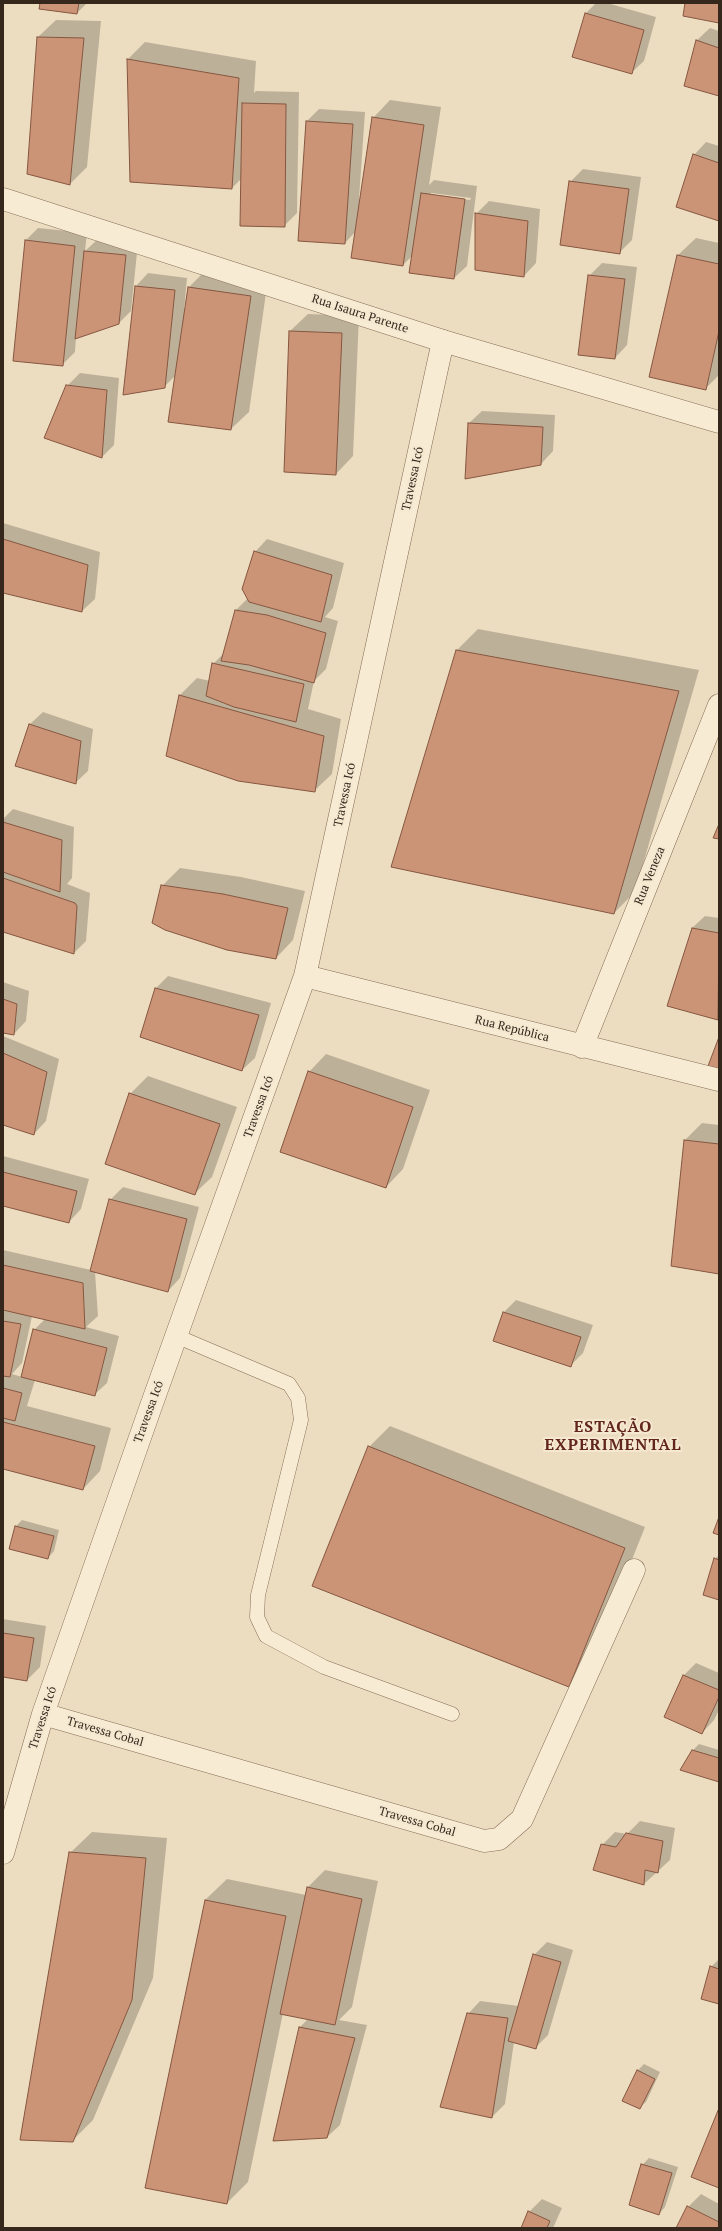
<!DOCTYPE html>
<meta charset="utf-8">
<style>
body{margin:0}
#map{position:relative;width:722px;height:2231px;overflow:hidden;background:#edddc0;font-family:"PT Serif",serif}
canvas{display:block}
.frame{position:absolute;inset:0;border:4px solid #36271d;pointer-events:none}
</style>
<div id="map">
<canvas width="722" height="2231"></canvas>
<div class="frame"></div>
</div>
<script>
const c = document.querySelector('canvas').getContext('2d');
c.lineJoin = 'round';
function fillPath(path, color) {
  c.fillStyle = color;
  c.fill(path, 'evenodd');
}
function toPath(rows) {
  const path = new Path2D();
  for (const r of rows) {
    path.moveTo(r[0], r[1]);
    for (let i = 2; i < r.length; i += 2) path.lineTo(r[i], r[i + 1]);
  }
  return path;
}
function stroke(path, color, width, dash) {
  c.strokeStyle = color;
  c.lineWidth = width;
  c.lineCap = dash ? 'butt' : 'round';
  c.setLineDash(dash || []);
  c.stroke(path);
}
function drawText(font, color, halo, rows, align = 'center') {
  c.font = font + ' "PT Serif",serif';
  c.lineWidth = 4;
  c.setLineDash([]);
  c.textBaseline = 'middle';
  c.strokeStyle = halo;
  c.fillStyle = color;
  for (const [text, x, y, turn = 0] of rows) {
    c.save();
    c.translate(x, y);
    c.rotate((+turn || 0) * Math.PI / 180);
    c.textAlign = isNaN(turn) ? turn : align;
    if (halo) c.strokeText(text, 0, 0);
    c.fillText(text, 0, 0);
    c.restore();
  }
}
const shadow = toPath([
 [41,3,87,3,77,13],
 [596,3,607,3,656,17,644,61,631,73,574,56,586,13],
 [56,20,101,21,87,167,70,184,38,37],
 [710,28,719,31,719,95,685,85,697,40],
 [145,42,256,61,254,93,256,91,299,92,297,213,284,226,242,178,232,188,128,59],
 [390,100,441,107,429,185,434,180,477,186,467,266,454,278,413,255,403,265,356,231,345,243,307,121,319,109,365,112,359,199,361,199,373,118],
 [431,193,471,198,470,200,431,195],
 [706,142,719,146,719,220,694,155],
 [583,169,641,177,632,240,620,252,570,182],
 [489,201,540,209,536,263,524,276,476,214],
 [38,228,87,233,85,251,98,239,138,243,131,311,118,324,76,337,75,352,62,365,26,240],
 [696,238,719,243,719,375,705,389,651,376,678,255],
 [602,263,637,267,627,345,615,358,589,276],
 [206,270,268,279,249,412,231,429,176,375,164,387,124,394,136,286,148,273,187,278,184,311,186,311,189,287],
 [308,314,359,316,353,456,336,474,285,471,290,331],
 [80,373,119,378,114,445,102,457,67,386],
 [482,411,555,415,553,451,541,464,469,423],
 [3,523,100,552,95,599,82,611,3,592],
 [267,539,344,563,333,608,325,617,338,621,326,669,314,681,308,709,341,719,332,774,314,791,180,695,197,678,210,681,213,664,224,653,236,610,248,598,255,552],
 [478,629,699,670,635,892,614,913,457,650],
 [43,712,93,729,88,771,75,783,30,724],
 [13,809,74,827,72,878,67,884,90,893,86,941,74,953,3,931,3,819],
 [180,868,241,877,305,891,293,940,276,958,162,886],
 [705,916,719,918,718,1019,668,1005,692,928],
 [168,976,271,1003,255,1058,242,1070,141,1036,156,988],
 [3,982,29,991,26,1021,14,1034,3,1032],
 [3,1036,59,1059,46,1121,34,1134,3,1124],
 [326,1054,430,1090,403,1169,386,1187,309,1072],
 [148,1076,237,1107,212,1177,194,1194,130,1094],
 [702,1123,719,1125,719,1273,685,1140],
 [3,1156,89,1179,81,1209,69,1222,3,1205],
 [123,1187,199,1207,180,1278,168,1291,95,1272,98,1316,86,1327,119,1336,107,1383,94,1395,35,1380,27,1406,111,1428,100,1471,83,1489,3,1468,3,1250,91,1270,110,1200],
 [32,1316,45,1319,34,1330,22,1377,12,1374,22,1363],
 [516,1300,593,1325,583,1353,571,1365,504,1312],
 [390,1426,645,1527,590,1665,568,1686,369,1447],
 [22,1520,59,1530,54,1551,48,1558,15,1527],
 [719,1555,719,1599,715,1559],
 [3,1619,46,1626,40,1667,27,1680,3,1676],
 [696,1663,719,1673,719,1710,714,1720,702,1733,684,1675],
 [699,1744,719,1750,719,1781,692,1751],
 [640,1821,675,1828,670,1860,644,1884,602,1845,615,1832,627,1834],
 [92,1832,167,1838,153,1978,93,2120,72,2141,70,1853],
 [325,1870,378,1881,352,2007,339,2020,367,2025,340,2125,327,2137,300,2027,308,2019,283,2013,248,2182,227,2203,205,1900,227,1879,306,1895,307,1888],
 [547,1942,573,1950,548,2035,535,2048,514,2042,505,2104,492,2117,468,2014,480,2001,519,2006,534,1955],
 [719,1959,719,2003,711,1967],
 [644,2064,660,2072,646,2102,639,2108,623,2100,638,2070],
 [649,2158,678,2167,665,2207,659,2214,642,2165],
 [701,2194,719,2204,719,2228,677,2228,688,2207],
 [542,2199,562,2208,553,2228,522,2228,529,2212]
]);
const building = toPath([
 [40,3,79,3,77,14,39,9,40,3],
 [685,3,719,3,719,23,683,16,685,3],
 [585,13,644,30,632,74,572,57,585,13],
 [37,37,84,38,70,185,27,174,37,37],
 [696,40,719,48,719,96,684,86,696,40],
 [127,59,239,78,232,189,130,182,127,59],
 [242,103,286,104,285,227,240,226,242,103],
 [372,117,424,125,403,266,351,258,372,117],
 [306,121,353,124,345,244,298,241,306,121],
 [693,154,719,163,719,221,676,207,693,154],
 [569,181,629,189,620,254,560,245,569,181],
 [421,193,465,199,454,279,409,273,421,193],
 [475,213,528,221,524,277,475,270,475,213],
 [25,240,75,246,63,366,13,361,25,240],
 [84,251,126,255,119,324,75,339,84,251],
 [677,255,719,264,719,331,706,390,649,377,677,255],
 [588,275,625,279,615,359,578,355,588,275],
 [135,286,175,290,165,388,123,395,135,286],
 [188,287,251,296,231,430,168,422,188,287],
 [289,331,342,333,336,475,284,472,289,331],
 [66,385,107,390,102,458,44,438,66,385],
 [468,423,543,427,541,465,465,479,468,423],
 [3,539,88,565,82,612,3,593,3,539],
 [254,551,332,575,321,622,249,602,242,589,254,551],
 [235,610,267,615,326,633,314,683,249,665,221,661,235,610],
 [456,650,679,691,614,914,391,867,456,650],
 [212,663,304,684,296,722,234,707,206,696,212,663],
 [179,695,324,736,315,792,238,781,166,756,179,695],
 [29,724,81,741,76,784,15,766,29,724],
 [3,822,62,840,60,892,3,872,3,822],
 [719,824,719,839,713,838,719,824],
 [3,878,75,903,77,906,74,954,3,932,3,878],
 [161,885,223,894,288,908,276,959,227,950,165,930,152,923,161,885],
 [692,928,719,933,718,1020,667,1006,692,928],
 [155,988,259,1015,242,1071,140,1037,155,988],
 [3,999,17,1004,14,1035,3,1033,3,999],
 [719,1037,719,1071,708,1066,719,1037],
 [3,1053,47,1072,34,1135,3,1125,3,1053],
 [308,1071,413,1107,386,1188,280,1152,308,1071],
 [129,1093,220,1124,195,1195,105,1164,129,1093],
 [684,1140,719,1144,719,1274,671,1266,684,1140],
 [3,1172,77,1191,69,1223,3,1206,3,1172],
 [109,1199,187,1219,168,1292,90,1271,109,1199],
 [3,1265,83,1283,85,1329,3,1310,3,1265],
 [503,1312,581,1337,571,1367,493,1341,503,1312],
 [3,1321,21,1324,10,1377,3,1376,3,1321],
 [33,1329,107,1348,95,1396,21,1377,33,1329],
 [3,1388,22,1393,15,1421,3,1418,3,1388],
 [3,1422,95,1446,83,1490,3,1469,3,1422],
 [368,1446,625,1548,569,1687,312,1586,368,1446],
 [719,1517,719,1535,713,1533,719,1517],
 [15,1526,54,1536,48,1559,9,1549,15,1526],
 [714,1558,719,1560,719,1600,703,1595,714,1558],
 [3,1633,34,1638,27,1681,3,1677,3,1633],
 [683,1675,719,1690,719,1697,702,1734,664,1717,683,1675],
 [692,1750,719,1758,719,1782,680,1770,692,1750],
 [626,1833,663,1841,658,1873,645,1870,644,1885,593,1870,601,1844,616,1847,626,1833],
 [69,1852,146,1858,132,2000,73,2142,20,2140,69,1852],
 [307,1887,362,1899,335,2025,280,2014,307,1887],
 [205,1900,286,1916,227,2204,145,2188,205,1900],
 [533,1954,561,1962,536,2049,508,2041,533,1954],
 [710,1966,719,1969,719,2004,701,1999,710,1966],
 [467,2013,508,2018,492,2118,440,2107,467,2013],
 [299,2027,355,2038,327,2138,273,2141,299,2027],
 [637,2070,655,2079,640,2109,622,2101,637,2070],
 [719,2108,719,2188,691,2177,719,2108],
 [641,2164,672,2173,659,2215,629,2205,641,2164],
 [687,2206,719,2222,719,2228,676,2228,687,2206],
 [528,2211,550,2221,547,2228,521,2228,528,2211]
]);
const service = toPath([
 [176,1336,289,1384,298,1398,301,1420,258,1595,257,1617,266,1636,324,1667,452,1714]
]);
const minor = toPath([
 [305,976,719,1080],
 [582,1047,719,705],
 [43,1714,484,1841,499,1839,522,1819,634,1570],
 [3,1853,43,1714,150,1409,305,976,443,341]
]);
const tertiary = toPath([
 [3,199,443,341,719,422]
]);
const streetNames = [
 ["Rua Isaura Parente",360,314,18],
 ["Travessa Icó",413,479,-78],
 ["Travessa Icó",345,795,-78],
 ["Rua Veneza",650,876,-68],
 ["Rua República",512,1029,14],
 ["Travessa Icó",259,1107,-70],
 ["Travessa Icó",149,1412,-70],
 ["Travessa Icó",43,1718,-72],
 ["Travessa Cobal",105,1732,16],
 ["Travessa Cobal",417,1822,16]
];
const districtNames = [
 ["ESTAÇÃO",613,1427],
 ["EXPERIMENTAL",613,1445]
];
fillPath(shadow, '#0003');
fillPath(building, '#cb9477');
stroke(building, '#85563f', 1);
stroke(service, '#866e58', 15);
stroke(minor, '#866e58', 23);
stroke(tertiary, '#866e58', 23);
stroke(service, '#f8ebd3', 14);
stroke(minor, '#f8ebd3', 22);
stroke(tertiary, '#f8ebd3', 22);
drawText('12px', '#36271d', '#f5e8d0', streetNames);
c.letterSpacing = '1px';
drawText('bold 16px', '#62261d', '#f5e8d0', districtNames);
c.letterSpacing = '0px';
</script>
